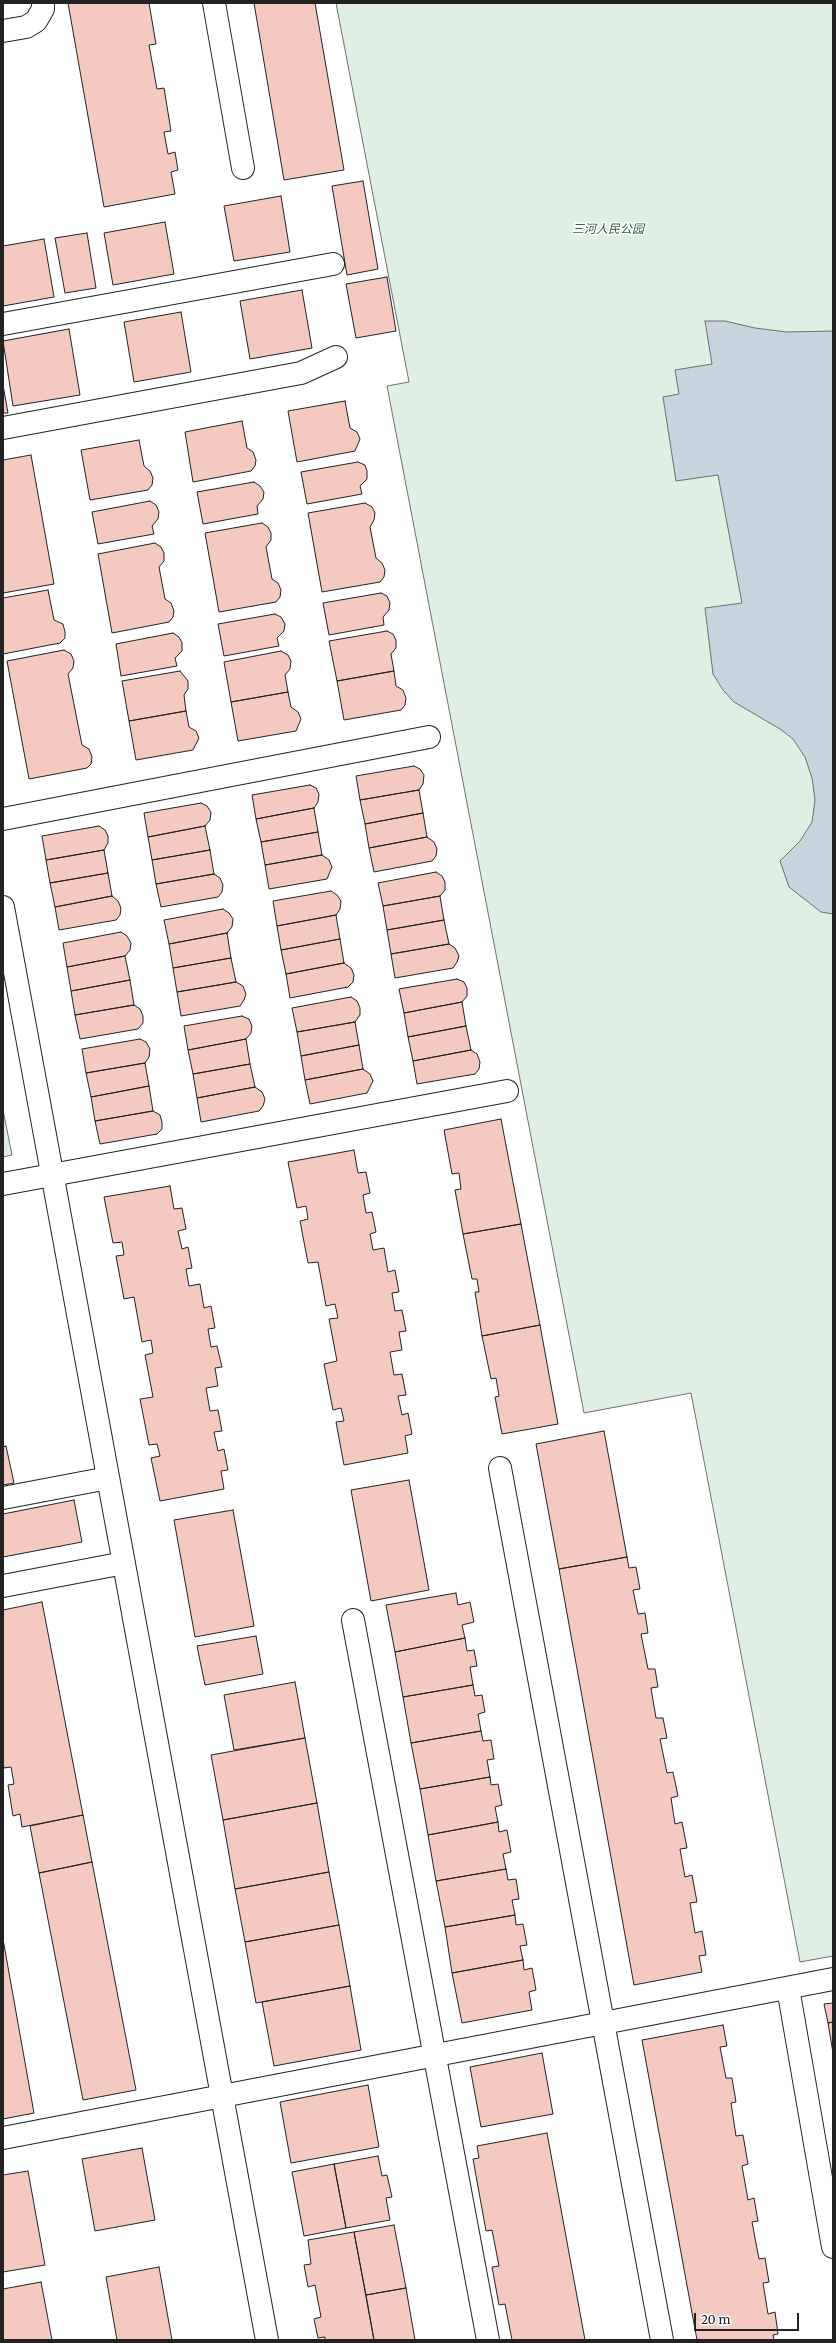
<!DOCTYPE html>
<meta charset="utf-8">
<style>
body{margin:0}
#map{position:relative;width:836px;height:2343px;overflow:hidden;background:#fff;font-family:Merriweather,serif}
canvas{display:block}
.frame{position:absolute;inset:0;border:4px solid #222;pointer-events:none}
.scale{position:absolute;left:694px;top:2313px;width:105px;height:18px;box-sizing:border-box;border:2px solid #222;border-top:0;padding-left:5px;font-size:12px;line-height:14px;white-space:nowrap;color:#222;-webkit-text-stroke:3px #fff;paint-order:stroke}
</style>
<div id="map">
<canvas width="836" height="2343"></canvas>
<div class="frame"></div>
<div class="scale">20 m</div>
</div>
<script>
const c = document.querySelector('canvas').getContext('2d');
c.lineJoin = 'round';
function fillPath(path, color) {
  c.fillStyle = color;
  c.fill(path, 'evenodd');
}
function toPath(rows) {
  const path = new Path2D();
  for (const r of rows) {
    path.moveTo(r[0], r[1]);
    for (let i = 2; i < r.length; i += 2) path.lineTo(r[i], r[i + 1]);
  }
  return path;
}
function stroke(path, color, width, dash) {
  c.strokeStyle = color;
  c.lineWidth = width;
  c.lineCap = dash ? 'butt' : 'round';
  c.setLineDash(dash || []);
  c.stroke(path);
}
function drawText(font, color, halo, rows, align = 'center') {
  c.font = font + ' Merriweather,"Noto Sans SC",serif';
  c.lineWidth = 3;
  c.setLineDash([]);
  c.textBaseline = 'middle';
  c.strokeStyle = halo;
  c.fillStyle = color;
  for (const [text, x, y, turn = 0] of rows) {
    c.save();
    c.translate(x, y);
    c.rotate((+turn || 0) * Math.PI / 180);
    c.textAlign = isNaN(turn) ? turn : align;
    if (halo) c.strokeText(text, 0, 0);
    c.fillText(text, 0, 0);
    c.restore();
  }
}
const green = toPath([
 [336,3,833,3,833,1956,800,1962,691,1393,584,1413,387,386,409,382,336,3],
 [3,1110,12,1155,3,1157,3,1110]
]);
const water = toPath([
 [705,321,725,321,755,328,787,332,833,331,833,914,821,912,789,887,780,861,800,841,812,822,815,800,812,778,805,757,793,739,780,729,734,702,723,690,713,674,705,608,742,603,718,475,676,481,663,397,679,394,675,370,712,364,705,321]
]);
const building = toPath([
 [68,3,149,3,156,44,149,45,157,89,164,88,171,131,164,132,168,154,175,152,178,170,171,172,175,194,104,207,68,3],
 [254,3,315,3,344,170,284,180,254,3],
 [363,181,378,269,347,275,332,186,363,181],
 [281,196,290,252,234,261,224,206,281,196],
 [165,222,174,274,113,285,104,233,165,222],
 [87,233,96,288,65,293,55,238,87,233],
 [44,239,54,297,3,306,3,246,44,239],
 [387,277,396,331,356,338,346,284,387,277],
 [302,290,312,348,250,359,240,301,302,290],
 [181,312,191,372,134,382,124,322,181,312],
 [69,329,80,395,13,406,3,341,69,329],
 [3,385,8,413,3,413,3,385],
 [345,401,350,428,357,432,360,439,355,451,297,462,288,411,345,401],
 [242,421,247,448,253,452,256,460,255,466,251,471,193,482,185,432,242,421],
 [139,440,144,466,150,471,153,478,152,485,148,490,90,500,81,450,139,440],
 [31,455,54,584,3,593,3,460,31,455],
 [358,462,365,465,367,471,367,479,360,486,362,494,307,504,301,472,358,462],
 [254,482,260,486,264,492,263,499,257,506,258,514,203,524,197,492,254,482],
 [150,501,156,505,159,512,158,519,152,526,154,534,98,544,92,512,150,501],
 [365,503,372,507,375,513,374,520,370,527,376,558,382,563,385,570,384,577,380,582,322,592,308,513,365,503],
 [262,523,268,527,271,533,271,540,266,547,272,579,278,583,281,590,280,597,276,602,219,612,205,533,262,523],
 [155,543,161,547,164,553,164,561,159,567,165,599,171,603,174,611,173,617,169,622,112,633,98,554,155,543],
 [48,590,54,620,63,624,65,632,65,638,60,643,3,654,3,598,48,590],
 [381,593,387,596,390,603,389,610,383,617,384,625,329,635,323,603,381,593],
 [275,614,281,617,285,624,284,631,277,638,279,646,224,656,218,624,275,614],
 [387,631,393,634,396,640,396,648,391,654,394,671,337,681,329,641,387,631],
 [173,633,179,637,182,643,182,651,175,658,177,666,121,676,116,644,173,633],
 [64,650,71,654,74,661,73,668,68,674,82,745,89,749,92,757,91,764,87,768,29,779,7,661,64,650],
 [281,651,288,655,291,661,290,669,285,675,288,692,231,702,224,662,281,651],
 [180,671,188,681,188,689,184,695,186,711,129,721,122,681,180,671],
 [394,671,396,686,403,690,406,698,405,705,401,710,344,720,337,681,394,671],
 [288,692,291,707,298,712,301,719,296,731,238,741,231,702,288,692],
 [186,711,189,727,196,731,199,738,193,750,136,760,129,721,186,711],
 [414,766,420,769,424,775,423,784,419,790,360,800,356,776,414,766],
 [310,785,316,788,319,794,318,802,314,808,256,819,252,795,310,785],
 [419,790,423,813,365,824,360,800,419,790],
 [201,803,207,806,211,812,210,820,205,826,148,837,144,813,201,803],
 [314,808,318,832,261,842,256,819,314,808],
 [423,813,427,837,369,848,365,824,423,813],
 [99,826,105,830,108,836,108,843,104,850,46,860,42,836,99,826],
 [205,826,210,850,152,860,148,837,205,826],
 [318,832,322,855,265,865,261,842,318,832],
 [427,837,434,842,437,849,436,856,432,861,374,872,369,848,427,837],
 [104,850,108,873,50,883,46,860,104,850],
 [210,850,214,874,156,884,152,860,210,850],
 [322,855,329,860,332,867,327,879,269,889,265,865,322,855],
 [436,872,442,876,445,882,445,890,440,896,383,906,378,883,436,872],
 [108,873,112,896,55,907,50,883,108,873],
 [214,874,220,878,223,885,222,892,218,897,161,907,156,884,214,874],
 [331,891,337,895,341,901,340,909,336,915,277,926,273,901,331,891],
 [112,896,118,901,121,908,120,915,116,920,59,930,55,907,112,896],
 [440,896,444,920,387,930,383,906,440,896],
 [223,909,229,913,233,919,232,927,227,933,169,944,164,920,223,909],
 [336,915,340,939,281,950,277,926,336,915],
 [444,920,449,944,391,954,387,930,444,920],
 [121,932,127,936,131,943,130,950,125,956,67,967,63,943,121,932],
 [227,933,231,958,173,968,169,944,227,933],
 [340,939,344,963,286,974,281,950,340,939],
 [449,944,455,948,459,956,457,962,453,968,395,978,391,954,449,944],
 [125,956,130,980,71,991,67,967,125,956],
 [231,958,236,982,177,992,173,968,231,958],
 [344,963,351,968,354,975,353,982,348,987,290,998,286,974,344,963],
 [457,979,464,982,467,988,467,996,462,1002,404,1013,399,989,457,979],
 [130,980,134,1005,75,1015,71,991,130,980],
 [236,982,243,986,246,994,244,1000,240,1006,181,1016,177,992,236,982],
 [351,997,357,1001,360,1008,360,1015,355,1022,297,1032,292,1008,351,997],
 [462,1002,466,1026,408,1037,404,1013,462,1002],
 [134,1005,140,1009,143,1016,143,1023,138,1029,80,1039,75,1015,134,1005],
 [242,1016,249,1019,252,1026,251,1033,246,1039,188,1050,184,1026,242,1016],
 [355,1022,359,1045,301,1056,297,1032,355,1022],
 [466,1026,471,1050,413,1061,408,1037,466,1026],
 [140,1039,146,1042,150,1049,149,1057,145,1063,86,1073,82,1049,140,1039],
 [246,1039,250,1064,193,1074,188,1050,246,1039],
 [359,1045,363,1069,305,1080,301,1056,359,1045],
 [471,1050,477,1054,480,1062,479,1069,475,1074,417,1084,413,1061,471,1050],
 [145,1063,149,1086,91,1097,86,1073,145,1063],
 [250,1064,255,1087,197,1098,193,1074,250,1064],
 [363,1069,370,1074,373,1081,367,1093,310,1104,305,1080,363,1069],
 [149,1086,153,1111,95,1121,91,1097,149,1086],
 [255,1087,262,1092,265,1099,263,1106,259,1111,201,1122,197,1098,255,1087],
 [153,1111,160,1115,162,1122,162,1129,157,1134,100,1144,95,1121,153,1111],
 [501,1119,521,1224,463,1234,455,1190,461,1189,459,1173,452,1174,444,1130,501,1119],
 [354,1150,358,1173,366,1172,370,1193,363,1195,366,1213,372,1212,376,1232,370,1234,373,1250,384,1248,388,1272,395,1270,399,1292,392,1293,395,1311,402,1310,406,1331,399,1332,402,1350,390,1352,394,1375,402,1374,406,1395,398,1396,402,1415,408,1413,412,1434,405,1436,408,1453,344,1465,336,1422,344,1421,341,1408,333,1410,324,1364,337,1361,329,1319,338,1318,335,1304,326,1306,318,1262,308,1263,300,1221,308,1219,306,1206,297,1208,288,1162,354,1150],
 [170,1186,174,1209,182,1208,186,1229,178,1231,182,1249,188,1247,192,1268,186,1269,189,1286,200,1284,204,1308,211,1306,215,1328,208,1329,211,1347,217,1346,222,1367,215,1368,218,1386,206,1388,210,1411,218,1410,222,1431,214,1432,218,1451,224,1449,228,1470,221,1471,224,1489,160,1501,151,1458,160,1456,157,1444,149,1445,140,1399,153,1397,145,1355,153,1353,151,1340,142,1342,134,1297,124,1299,116,1256,124,1255,122,1242,113,1243,104,1197,170,1186],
 [521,1224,540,1325,482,1336,475,1292,479,1292,477,1279,472,1279,463,1234,521,1224],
 [540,1325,558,1424,502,1434,495,1397,499,1396,496,1378,491,1379,482,1336,540,1325],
 [604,1431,627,1557,559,1569,536,1444,604,1431],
 [6,1446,14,1483,3,1485,3,1447,6,1446],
 [409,1480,429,1590,371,1601,351,1490,409,1480],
 [74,1500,82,1542,3,1557,3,1514,74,1500],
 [233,1510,254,1626,195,1637,174,1520,233,1510],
 [627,1557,629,1568,636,1567,640,1589,633,1590,638,1614,645,1613,648,1633,641,1634,648,1669,655,1669,658,1687,651,1688,656,1718,663,1718,667,1738,660,1739,667,1773,673,1772,678,1796,671,1798,675,1824,682,1822,687,1848,680,1849,685,1877,692,1875,697,1902,690,1903,695,1933,702,1931,706,1955,699,1956,702,1972,634,1985,559,1569,627,1557],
 [456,1593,458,1605,470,1602,474,1622,462,1625,465,1638,395,1652,386,1605,456,1593],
 [42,1602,83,1815,22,1827,20,1814,13,1816,8,1785,14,1784,11,1767,4,1768,3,1762,3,1610,42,1602],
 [256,1636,263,1674,205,1685,197,1646,256,1636],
 [465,1638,467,1651,474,1650,477,1666,470,1667,473,1685,403,1697,395,1652,465,1638],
 [295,1682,305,1738,234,1750,224,1695,295,1682],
 [473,1685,475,1696,482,1695,485,1712,478,1714,481,1731,411,1743,403,1697,473,1685],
 [481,1731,483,1741,491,1740,494,1759,487,1760,490,1777,420,1789,411,1743,481,1731],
 [305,1738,317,1803,223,1820,211,1755,305,1738],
 [490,1777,491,1785,498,1784,502,1805,495,1807,498,1822,428,1835,420,1789,490,1777],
 [317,1803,329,1872,235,1889,223,1820,317,1803],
 [83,1815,92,1862,39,1873,30,1826,83,1815],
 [498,1822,499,1832,507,1830,511,1852,503,1854,506,1869,436,1881,428,1835,498,1822],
 [92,1862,136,2090,83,2100,39,1873,92,1862],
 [506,1869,508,1880,516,1879,519,1899,512,1900,515,1915,445,1927,436,1881,506,1869],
 [329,1872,339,1925,245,1942,235,1889,329,1872],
 [515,1915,516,1925,523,1924,527,1945,520,1946,523,1960,452,1973,445,1927,515,1915],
 [339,1925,350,1986,256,2003,245,1942,339,1925],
 [3,1939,34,2113,3,2119,3,1939],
 [523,1960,524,1970,532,1968,536,1990,529,1992,532,2010,462,2023,452,1973,523,1960],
 [350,1986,361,2050,274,2066,262,2002,350,1986],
 [833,2003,833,2022,828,2023,824,2004,833,2003],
 [833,2022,833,2053,828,2023,833,2022],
 [723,2025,727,2046,720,2047,726,2078,732,2078,736,2102,731,2103,736,2136,743,2135,748,2164,742,2166,748,2200,754,2198,758,2221,752,2222,759,2259,765,2258,769,2282,763,2283,768,2314,775,2312,778,2334,773,2335,774,2340,697,2340,642,2040,723,2025],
 [542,2053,553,2114,481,2127,470,2067,542,2053],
 [368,2085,379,2147,291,2163,280,2102,368,2085],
 [547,2133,585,2340,512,2340,505,2304,499,2305,492,2267,499,2266,492,2230,486,2231,473,2159,479,2158,477,2146,547,2133],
 [142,2148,155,2220,95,2231,82,2159,142,2148],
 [378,2156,382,2176,387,2175,392,2197,386,2198,390,2220,346,2228,334,2164,378,2156],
 [334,2164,346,2228,304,2236,292,2172,334,2164],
 [28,2171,45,2265,3,2272,3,2175,28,2171],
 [394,2225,406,2288,366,2295,354,2232,394,2225],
 [354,2232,374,2340,325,2340,325,2337,318,2338,314,2319,321,2317,315,2285,308,2287,304,2265,311,2264,308,2240,354,2232],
 [159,2267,172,2340,117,2340,106,2277,159,2267],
 [41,2282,52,2340,3,2340,3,2289,41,2282],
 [406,2288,415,2340,374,2340,366,2295,406,2288]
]);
const minor = toPath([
 [214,3,243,168],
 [3,31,26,27,36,21,43,9,43,3],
 [3,324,333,264],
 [3,428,301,373,336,357],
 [3,819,429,737],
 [3,907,267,2340],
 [3,1184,507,1091],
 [500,1468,662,2340],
 [3,1498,108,1478],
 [3,1586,124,1563],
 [353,1620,488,2340],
 [788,1988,833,2247],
 [3,2138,833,1979]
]);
const parkNames = [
 ["三河人民公园",608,230]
];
fillPath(green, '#e0efe3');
stroke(green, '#6f6f6f', 1);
fillPath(water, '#c7d3dd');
stroke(water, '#6f6f6f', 1);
fillPath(building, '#f3c9c0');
stroke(building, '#222', 1);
stroke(minor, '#222', 24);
stroke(minor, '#fff', 22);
drawText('italic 12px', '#2f5e38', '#fff', parkNames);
</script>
